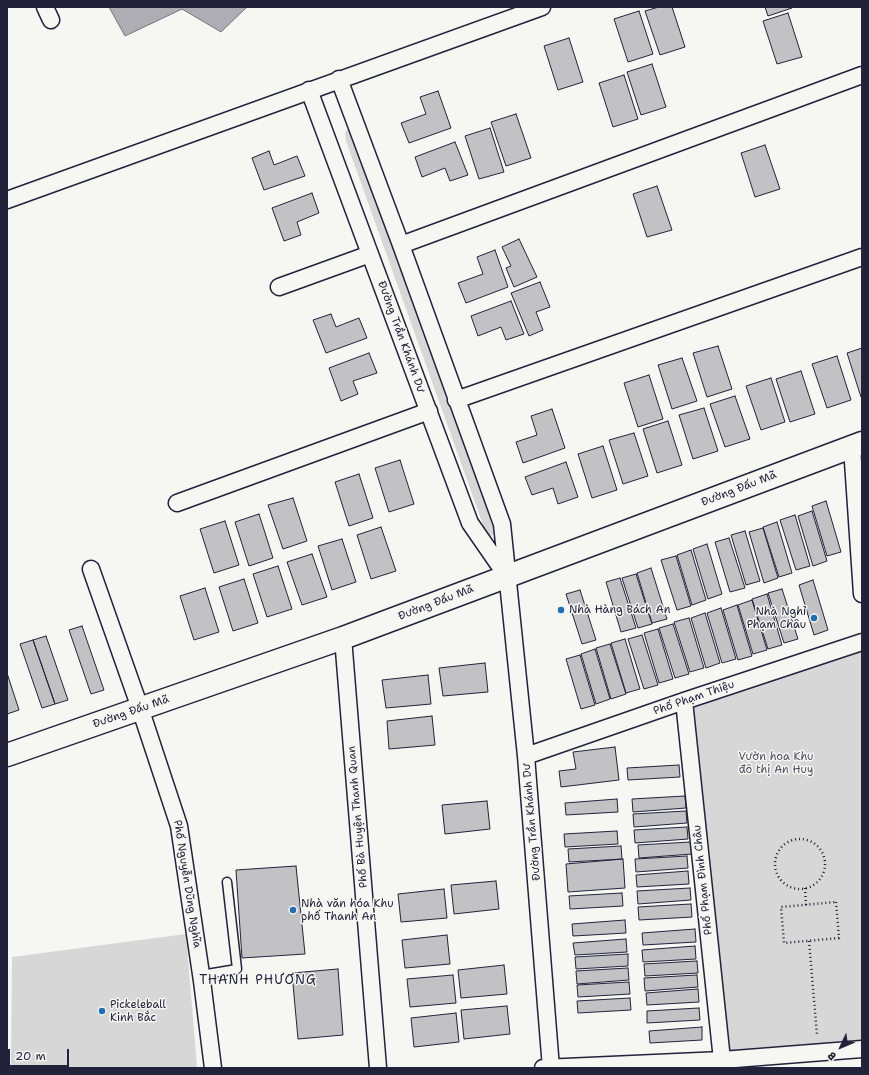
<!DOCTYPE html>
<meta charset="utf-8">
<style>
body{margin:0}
#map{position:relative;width:869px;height:1075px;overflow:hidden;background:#f6f6f2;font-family:"Shantell Sans",sans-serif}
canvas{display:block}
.frame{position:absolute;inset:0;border:8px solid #22223b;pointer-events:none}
.north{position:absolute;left:821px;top:1027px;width:40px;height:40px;-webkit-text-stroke:3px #f6f6f2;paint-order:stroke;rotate:226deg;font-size:11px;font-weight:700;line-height:16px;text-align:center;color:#22223b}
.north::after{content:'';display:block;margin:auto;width:14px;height:18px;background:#22223b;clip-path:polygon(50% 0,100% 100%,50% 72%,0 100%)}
.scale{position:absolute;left:8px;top:1049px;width:61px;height:18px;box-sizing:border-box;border:2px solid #22223b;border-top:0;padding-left:5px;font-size:12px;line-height:14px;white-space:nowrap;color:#22223b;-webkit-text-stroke:3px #f6f6f2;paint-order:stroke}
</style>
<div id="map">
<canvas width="869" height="1075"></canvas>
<div class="frame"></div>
<div class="north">B</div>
<div class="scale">20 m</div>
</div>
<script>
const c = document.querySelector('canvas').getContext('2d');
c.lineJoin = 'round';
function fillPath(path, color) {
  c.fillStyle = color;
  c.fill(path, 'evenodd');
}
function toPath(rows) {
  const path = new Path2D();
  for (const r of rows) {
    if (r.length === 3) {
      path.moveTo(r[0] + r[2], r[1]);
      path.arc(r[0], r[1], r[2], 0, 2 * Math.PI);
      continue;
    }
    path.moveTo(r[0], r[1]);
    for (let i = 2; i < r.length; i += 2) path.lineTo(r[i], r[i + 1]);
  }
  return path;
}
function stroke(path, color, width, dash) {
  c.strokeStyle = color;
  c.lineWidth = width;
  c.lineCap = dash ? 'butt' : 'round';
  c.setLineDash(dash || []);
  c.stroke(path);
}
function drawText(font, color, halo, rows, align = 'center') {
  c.font = font + ' "Shantell Sans",sans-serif';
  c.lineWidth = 3;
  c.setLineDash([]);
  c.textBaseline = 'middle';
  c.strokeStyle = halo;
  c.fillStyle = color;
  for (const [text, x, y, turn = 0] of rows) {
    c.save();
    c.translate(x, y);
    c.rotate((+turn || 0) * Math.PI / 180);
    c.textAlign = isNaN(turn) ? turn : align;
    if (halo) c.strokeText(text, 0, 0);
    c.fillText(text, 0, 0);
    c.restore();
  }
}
const green = toPath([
 [351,129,497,529,496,532,491,536,489,536,486,533,346,141,345,132,348,130],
 [862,642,862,1049,722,1060,684,701],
 [186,934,197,1066,195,1068,11,1068,12,957]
]);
const water = toPath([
 [109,7,247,7,221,32,182,9,125,36,109,7]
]);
const building = toPath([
 [659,7,672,7,685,47,660,55,645,11,659,7],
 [765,7,792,7,792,8,768,16,765,7],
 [639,11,653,54,628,62,614,19,639,11],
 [788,13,802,57,777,64,763,21,788,13],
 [569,38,583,82,558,90,544,46,569,38],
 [652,64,666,107,641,115,627,72,652,64],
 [624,75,638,119,613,127,599,83,624,75],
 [438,91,451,128,409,143,401,123,426,114,420,97,438,91],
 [516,114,531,158,506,166,491,122,516,114],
 [490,128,504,172,479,179,465,136,490,128],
 [455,142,468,175,450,181,445,168,422,177,415,157,455,142],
 [765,145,780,189,755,197,741,153,765,145],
 [269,151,274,165,297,156,305,176,264,190,252,158,269,151],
 [657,186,672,230,647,237,633,194,657,186],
 [312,193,319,213,297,222,301,235,284,241,272,208,312,193],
 [519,239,537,277,514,287,506,268,511,266,502,247,519,239],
 [495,250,508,287,466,303,458,283,483,274,477,257,495,250],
 [540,282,550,307,536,312,543,330,529,336,511,293,540,282],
 [511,301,524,334,506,340,501,327,478,336,471,316,511,301],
 [331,314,336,327,359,318,367,338,326,353,313,320,331,314],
 [718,346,732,389,707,397,693,353,718,346],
 [862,348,862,396,861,397,847,353,862,348],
 [369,353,377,373,353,381,358,394,341,401,329,368,369,353],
 [837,356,851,400,827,408,812,364,837,356],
 [682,358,697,401,672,409,658,365,682,358],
 [801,371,815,414,790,422,776,379,801,371],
 [649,375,663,419,638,427,624,383,649,375],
 [771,378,785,422,761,430,746,386,771,378],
 [735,396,750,439,725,447,710,404,735,396],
 [704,408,718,451,693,459,679,415,704,408],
 [552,409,565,448,523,463,516,442,537,435,531,416,552,409],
 [668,421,682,465,657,473,643,429,668,421],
 [634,433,648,476,623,484,609,440,634,433],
 [603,446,617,490,592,498,578,454,603,446],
 [400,460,414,504,389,512,375,468,400,460],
 [566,462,578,497,558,504,553,488,532,495,525,477,566,462],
 [359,474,373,518,349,526,335,482,359,474],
 [293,498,307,541,283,549,268,505,293,498],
 [826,501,841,552,827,556,812,506,826,501],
 [812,511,827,561,813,566,798,516,812,511],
 [259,514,273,558,249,566,235,522,259,514],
 [795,515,810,566,796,570,780,520,795,515],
 [225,521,239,565,214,573,200,529,225,521],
 [777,522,792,573,779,577,763,527,777,522],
 [381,527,396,571,371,579,357,535,381,527],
 [763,528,778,578,764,583,749,532,763,528],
 [745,531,760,581,746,585,731,535,745,531],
 [729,538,745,588,730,592,715,542,729,538],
 [342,539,356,582,332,590,318,546,342,539],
 [707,544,722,594,708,599,693,549,707,544],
 [691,550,706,600,692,605,677,555,691,550],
 [312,554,327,597,302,605,287,562,312,554],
 [676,556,691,606,677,610,661,560,676,556],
 [278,566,292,609,267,617,253,574,278,566],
 [651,568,667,619,652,623,637,573,651,568],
 [636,574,652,624,638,628,622,578,636,574],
 [620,578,636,628,621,632,606,582,620,578],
 [244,579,258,623,233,631,219,587,244,579],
 [813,580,828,630,814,635,799,585,813,580],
 [205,588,219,632,194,640,180,596,205,588],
 [782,589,798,639,784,643,768,593,782,589],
 [580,590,596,640,582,644,566,594,580,590],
 [767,594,782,645,768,649,752,599,767,594],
 [752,600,767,650,753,654,738,605,752,600],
 [737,605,752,656,738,660,723,610,737,605],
 [721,608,736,659,722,663,707,613,721,608],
 [705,613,720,663,706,668,691,618,705,613],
 [689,618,704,668,690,672,674,622,689,618],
 [673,624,689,674,675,678,659,628,673,624],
 [82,626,104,690,91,694,69,630,82,626],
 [658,629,673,679,659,683,644,633,658,629],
 [642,635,658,685,644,689,628,639,642,635],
 [46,636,68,700,55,704,33,640,46,636],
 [625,639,640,689,626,693,611,643,625,639],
 [33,640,55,704,42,708,20,644,33,640],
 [610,644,626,694,611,699,596,648,610,644],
 [595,649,610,699,596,704,581,654,595,649],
 [580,655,595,705,581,709,566,659,580,655],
 [485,663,488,692,443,696,439,668,485,663],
 [7,673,19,710,7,714,7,673],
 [428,675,431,704,386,708,382,680,428,675],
 [432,716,435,745,389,749,387,721,432,716],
 [615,747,619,780,561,787,559,771,576,769,573,752,615,747],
 [679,765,680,777,628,780,627,768,679,765],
 [685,796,686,808,633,812,632,799,685,796],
 [617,799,618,812,566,815,565,803,617,799],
 [487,801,490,829,445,834,442,805,487,801],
 [686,811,687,823,634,827,633,814,686,811],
 [687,827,688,839,635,843,634,830,687,827],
 [617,831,618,844,565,847,564,834,617,831],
 [691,842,692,854,639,858,638,845,691,842],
 [621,846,622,859,569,862,568,849,621,846],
 [687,856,688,868,636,872,635,859,687,856],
 [623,859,625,888,568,892,566,864,623,859],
 [296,866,305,954,242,958,236,870,296,866],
 [688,871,689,884,637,887,636,875,688,871],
 [496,881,499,909,454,914,451,885,496,881],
 [690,888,691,900,638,904,637,891,690,888],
 [444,889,447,918,401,922,398,894,444,889],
 [622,893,623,906,570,909,569,896,622,893],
 [691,904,692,917,639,920,638,907,691,904],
 [625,920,626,933,573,936,572,924,625,920],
 [695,929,696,942,643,945,642,933,695,929],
 [447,935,450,964,405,968,402,940,447,935],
 [626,939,627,952,575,955,573,943,626,939],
 [695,946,696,959,643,962,642,950,695,946],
 [628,954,628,966,576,969,575,957,628,954],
 [697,961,698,973,645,976,644,964,697,961],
 [504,965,507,994,461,998,458,970,504,965],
 [628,968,629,980,577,984,576,971,628,968],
 [338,969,343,1035,298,1039,292,973,338,969],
 [453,975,456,1003,410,1007,407,979,453,975],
 [697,975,698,987,645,991,644,978,697,975],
 [629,982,630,994,578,997,577,985,629,982],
 [698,989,699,1002,647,1005,646,993,698,989],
 [630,998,631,1010,578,1013,577,1001,630,998],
 [507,1006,510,1034,464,1039,461,1010,507,1006],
 [699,1008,700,1020,647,1023,647,1011,699,1008],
 [456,1013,459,1042,414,1047,411,1018,456,1013],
 [702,1027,702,1040,650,1043,649,1031,702,1027]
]);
const path = toPath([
 [800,864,25],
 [805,888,806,905],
 [836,902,839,938,784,943,781,907,836,902],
 [809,941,817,1035]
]);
const lane = toPath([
 [201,975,237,969,227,882]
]);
const street = toPath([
 [45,7,51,20],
 [339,79,401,245,502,524,526,756,551,1068],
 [309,90,470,523,506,575],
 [7,200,542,7],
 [401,245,862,75],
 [279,287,370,254],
 [456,400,862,257],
 [852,447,862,594],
 [177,503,429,411],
 [91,569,140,708,179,826,202,981,213,1068],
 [343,638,378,1068],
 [684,701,722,1060],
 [526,756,684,701,862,642],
 [543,1068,722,1060,862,1049]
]);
const secondary = toPath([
 [7,755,343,638,862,443]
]);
const markers = [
 [561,610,4,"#1f6fb2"],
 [814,618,4,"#1f6fb2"],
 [293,910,4,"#1f6fb2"],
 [102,1011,4,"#1f6fb2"]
];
const streetNames = [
 ["Đường Trần Khánh Dư",401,337,70],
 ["Đường Đấu Mã",739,489,-21],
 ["Đường Đấu Mã",436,603,-21],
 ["Phố Phạm Thiệu",694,698,-19],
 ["Đường Đấu Mã",131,712,-19],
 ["Phố Bà Huyện Thanh Quan",358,817,-95],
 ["Đường Trần Khánh Dư",532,822,-95],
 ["Phố Phạm Đình Châu",703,880,-96],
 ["Phố Nguyễn Dũng Nghĩa",187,884,81]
];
const poiNames = [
 ["Nhà Hàng Bách An",569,610],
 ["Nhà Nghỉ",806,612,"right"],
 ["Phạm Châu",806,625,"right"],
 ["Nhà văn hóa Khu",301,904],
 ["phố Thanh An",301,917],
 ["Pickeleball",110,1005],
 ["Kinh Bắc",110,1018]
];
const parkNames = [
 ["Vườn hoa Khu",776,757],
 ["đô thị An Huy",776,770]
];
const quarterNames = [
 ["THANH PHƯƠNG",258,981]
];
fillPath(green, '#d7d7d7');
fillPath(water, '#adadb3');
stroke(water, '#757583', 1);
fillPath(building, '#c2c2c4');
stroke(building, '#22223b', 1);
stroke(lane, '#22223b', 11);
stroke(street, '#22223b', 19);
stroke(secondary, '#22223b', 25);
stroke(path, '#22223b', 2.5, [1, 3]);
stroke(lane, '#f6f6f2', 8);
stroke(street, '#f6f6f2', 16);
stroke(secondary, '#f6f6f2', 22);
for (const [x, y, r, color] of markers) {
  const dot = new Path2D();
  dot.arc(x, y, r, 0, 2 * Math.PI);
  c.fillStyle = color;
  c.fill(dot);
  stroke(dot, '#f6f6f2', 1.5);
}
drawText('11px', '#22223b', '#f6f6f2', streetNames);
drawText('11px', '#22223b', '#f6f6f2', poiNames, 'left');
drawText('11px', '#4f4f62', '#f6f6f2', parkNames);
c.letterSpacing = '1px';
drawText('13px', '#22223b', '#f6f6f2', quarterNames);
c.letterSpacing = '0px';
</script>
